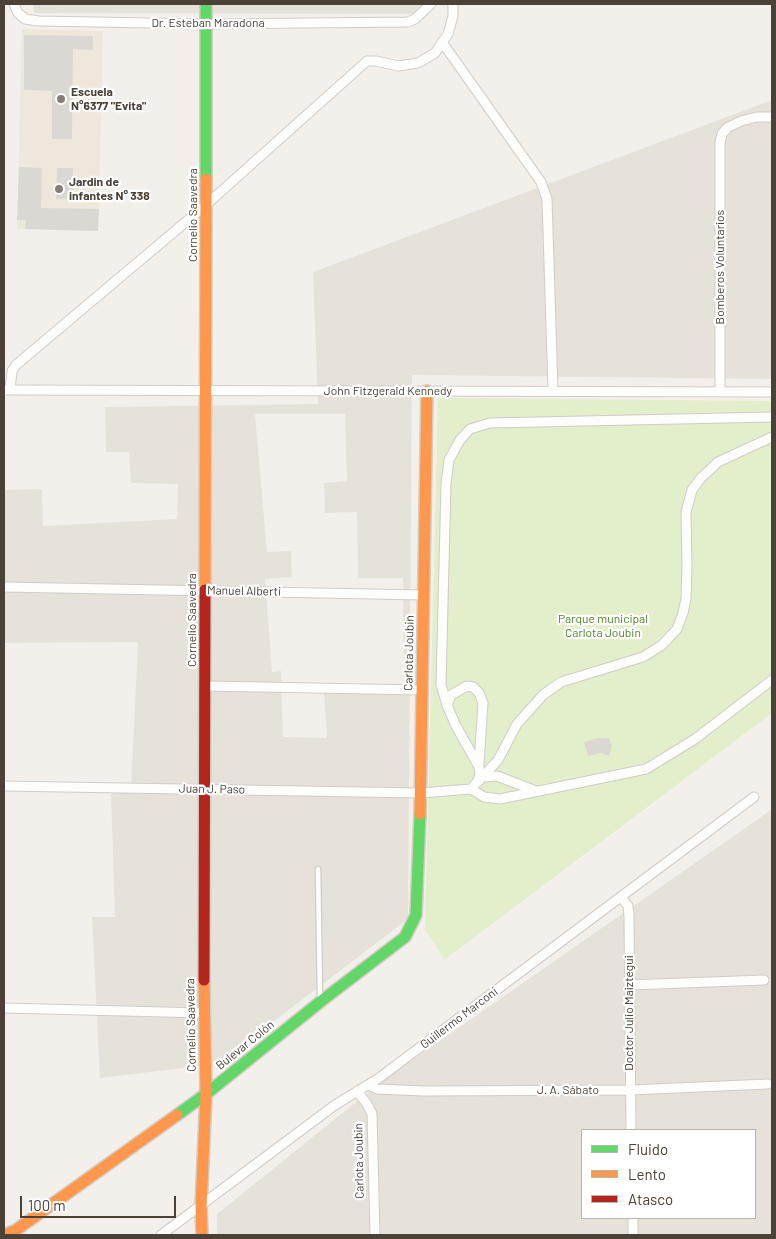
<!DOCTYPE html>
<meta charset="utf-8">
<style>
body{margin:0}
#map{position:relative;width:776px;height:1239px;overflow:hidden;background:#f3f0ec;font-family:Barlow,sans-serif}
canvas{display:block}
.frame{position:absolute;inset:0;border:5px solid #4b4137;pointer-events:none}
.legend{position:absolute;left:581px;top:1129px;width:175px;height:90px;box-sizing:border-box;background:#fff;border:1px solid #b7b3af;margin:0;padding:6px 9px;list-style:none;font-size:15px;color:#4b4137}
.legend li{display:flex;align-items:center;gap:10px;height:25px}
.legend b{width:25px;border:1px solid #b7b3af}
.scale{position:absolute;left:20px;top:1196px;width:156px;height:22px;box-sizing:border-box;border:2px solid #4b4137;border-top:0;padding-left:6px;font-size:15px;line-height:18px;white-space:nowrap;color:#4b4137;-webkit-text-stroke:4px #fff;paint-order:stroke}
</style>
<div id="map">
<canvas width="776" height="1239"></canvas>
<div class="frame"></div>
<ul class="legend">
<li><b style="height:6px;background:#63d668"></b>Fluido</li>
<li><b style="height:6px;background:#ff974d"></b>Lento</li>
<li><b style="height:6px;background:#b3261e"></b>Atasco</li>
</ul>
<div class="scale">100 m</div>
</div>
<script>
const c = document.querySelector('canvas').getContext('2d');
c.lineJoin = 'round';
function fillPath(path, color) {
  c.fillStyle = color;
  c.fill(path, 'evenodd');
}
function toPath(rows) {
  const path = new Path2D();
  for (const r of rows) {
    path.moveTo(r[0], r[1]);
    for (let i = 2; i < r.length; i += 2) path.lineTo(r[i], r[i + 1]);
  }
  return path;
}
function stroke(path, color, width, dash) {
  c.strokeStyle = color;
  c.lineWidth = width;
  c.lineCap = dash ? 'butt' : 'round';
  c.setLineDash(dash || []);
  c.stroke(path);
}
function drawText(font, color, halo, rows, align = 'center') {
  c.font = font + ' Barlow,sans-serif';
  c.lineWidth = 4.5;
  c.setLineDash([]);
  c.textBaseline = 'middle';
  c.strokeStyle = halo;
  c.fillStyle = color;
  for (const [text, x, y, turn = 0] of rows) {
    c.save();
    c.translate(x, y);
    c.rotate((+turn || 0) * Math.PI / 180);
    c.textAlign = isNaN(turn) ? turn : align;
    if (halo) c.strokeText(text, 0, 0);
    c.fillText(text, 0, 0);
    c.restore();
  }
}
const residential = toPath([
 [33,4,421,4,421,14,34,13],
 [772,100,772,379,412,375,408,919,223,1060,193,1067,100,1078,92,917,115,917,111,794,131,786,138,642,4,643,4,490,42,489,43,526,177,519,178,484,131,483,129,452,106,452,105,407,318,404,313,272],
 [255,414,345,414,347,481,324,483,325,513,357,512,358,578,403,578,404,694,324,693,327,738,283,737,281,671,272,672,265,579,292,577,291,551,267,552],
 [771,810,772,1235,217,1235,217,1214,381,1082],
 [582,1130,755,1130,755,1218,582,1218]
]);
const education = toPath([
 [22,29,103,31,98,231,17,229]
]);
const green = toPath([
 [438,398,772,401,772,713,444,960,425,929]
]);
const building = toPath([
 [24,35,93,36,93,50,73,49,72,139,52,139,52,91,24,90],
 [19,167,42,168,41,208,99,209,98,231,25,229,26,220,17,220],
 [57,168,73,168,73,199,56,199],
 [597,738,609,738,612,746,609,756,601,753,588,756,584,742]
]);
const lane = toPath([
 [318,869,320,1000]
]);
const street = toPath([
 [14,4,18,13,25,19,39,21,206,24,408,22,415,19,431,4],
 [442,42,541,182,547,199,553,391],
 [4,390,772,392],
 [10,390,12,371,16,365,207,204,367,61,376,61,398,66,418,63,435,53,448,34,453,16,453,4],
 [720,392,720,143,722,134,727,128,741,121,757,117,772,117],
 [4,587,424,595],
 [206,686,422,690],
 [447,706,451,695,467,686,473,687,479,693,483,703,479,764],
 [483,777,497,776,536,791],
 [478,782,498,760,517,724,543,695,561,682,643,657,662,645,677,629,683,613,686,599,687,566,686,512,692,490,701,478,718,462,772,437],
 [4,786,421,793,471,789,484,797,500,799,646,769,695,739,772,680],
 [471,789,477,782,480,775,479,767,455,724,447,705,441,685,446,484,449,460,460,440,470,429,490,423,772,417],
 [621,897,628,906,629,915,631,1130],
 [629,985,764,980],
 [4,1008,204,1013],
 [368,1085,377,1089,423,1091,630,1090,768,1084],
 [357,1091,367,1104,372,1114,375,1235],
 [633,1218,633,1235],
 [161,1235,335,1105,379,1078,754,797]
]);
const fast = toPath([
 [206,179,206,4],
 [177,1115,206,1094,320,1002,405,937,416,915,420,814]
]);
const slow = toPath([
 [205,590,206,179],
 [420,814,427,391],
 [4,1235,16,1230,177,1115],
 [202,1235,201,1207,206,1094,204,980]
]);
const jam = toPath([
 [204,980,205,590]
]);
const markers = [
 [61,99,5,"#867e76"],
 [59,189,5,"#867e76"]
];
const streetNames = [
 ["Dr. Esteban Maradona",208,23],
 ["Cornelio Saavedra",193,215,-90],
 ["Bomberos Voluntarios",720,267,-90],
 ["John Fitzgerald Kennedy",388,391],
 ["Manuel Alberti",244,591,1],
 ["Cornelio Saavedra",192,620,-90],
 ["Carlota Joubin",409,653,-89],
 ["Juan J. Paso",212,789,1],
 ["Doctor Julio Maiztegui",629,1013,-90],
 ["Guillermo Marconi",459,1018,-37],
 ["Cornelio Saavedra",191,1025,-91],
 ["Bulevar Colón",245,1045,-39],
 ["J. A. Sábato",568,1090],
 ["Carlota Joubin",359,1161,-91]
];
const poiNames = [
 ["Escuela",71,92],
 ["N°6377 \"Evita\"",71,106],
 ["Jardin de",69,182],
 ["infantes N° 338",69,196]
];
const parkNames = [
 ["Parque municipal",603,619],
 ["Carlota Joubin",603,633]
];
fillPath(residential, '#e7e2d9');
fillPath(education, '#eee7db');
fillPath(green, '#e3eeca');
fillPath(building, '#dbd8d3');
stroke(lane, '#d0ccc8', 7);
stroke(street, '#d0ccc8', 11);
stroke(fast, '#d3cdc3', 14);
stroke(slow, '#d3cdc3', 14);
stroke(jam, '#d3cdc3', 14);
stroke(lane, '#fdfdfc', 4.5);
stroke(street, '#fdfdfc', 9);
stroke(fast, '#63d668', 11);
stroke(slow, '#ff974d', 11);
stroke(jam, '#b3261e', 11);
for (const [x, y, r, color] of markers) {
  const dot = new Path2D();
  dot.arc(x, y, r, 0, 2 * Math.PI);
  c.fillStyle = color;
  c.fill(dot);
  stroke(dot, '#fff', 2);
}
drawText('12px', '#4b4137', '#fff', streetNames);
drawText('bold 12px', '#4b4137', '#fff', poiNames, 'left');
drawText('12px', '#508224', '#fff', parkNames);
</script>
